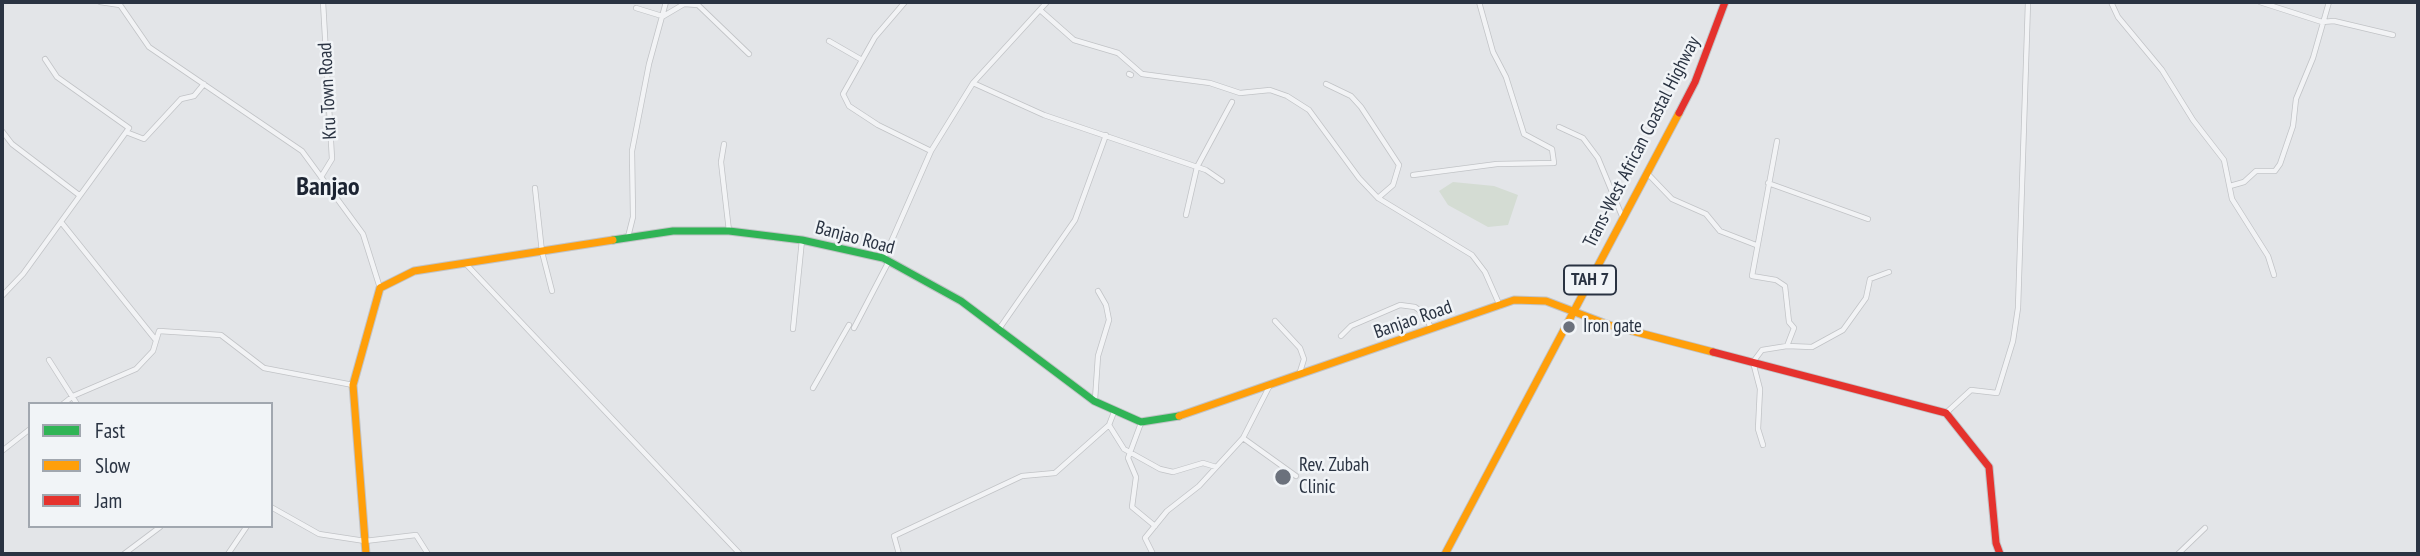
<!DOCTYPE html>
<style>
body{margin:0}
#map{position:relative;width:2420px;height:556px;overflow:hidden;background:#e3e5e8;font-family:"PT Sans Narrow",sans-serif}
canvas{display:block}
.frame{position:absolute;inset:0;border:4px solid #2a3342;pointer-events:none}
.legend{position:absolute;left:28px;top:402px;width:245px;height:126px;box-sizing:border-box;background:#f1f4f7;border:2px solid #a1a7af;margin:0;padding:9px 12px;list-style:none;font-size:21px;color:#2a3342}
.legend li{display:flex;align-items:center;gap:14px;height:35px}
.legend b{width:35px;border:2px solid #a1a7af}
</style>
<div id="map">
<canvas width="2420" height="556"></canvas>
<div class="frame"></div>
<ul class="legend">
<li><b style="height:9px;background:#30b455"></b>Fast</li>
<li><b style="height:9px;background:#ff9f0a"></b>Slow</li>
<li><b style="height:9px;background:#e5322d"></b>Jam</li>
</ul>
</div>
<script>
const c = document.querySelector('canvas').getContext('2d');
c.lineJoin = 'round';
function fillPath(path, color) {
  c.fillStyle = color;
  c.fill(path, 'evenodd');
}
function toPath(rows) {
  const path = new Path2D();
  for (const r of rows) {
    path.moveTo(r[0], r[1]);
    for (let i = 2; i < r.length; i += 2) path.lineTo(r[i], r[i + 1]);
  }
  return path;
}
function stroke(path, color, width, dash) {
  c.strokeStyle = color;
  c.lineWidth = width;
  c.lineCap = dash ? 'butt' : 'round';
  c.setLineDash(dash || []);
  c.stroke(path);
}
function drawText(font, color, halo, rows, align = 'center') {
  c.font = font + ' "PT Sans Narrow",sans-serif';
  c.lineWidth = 5;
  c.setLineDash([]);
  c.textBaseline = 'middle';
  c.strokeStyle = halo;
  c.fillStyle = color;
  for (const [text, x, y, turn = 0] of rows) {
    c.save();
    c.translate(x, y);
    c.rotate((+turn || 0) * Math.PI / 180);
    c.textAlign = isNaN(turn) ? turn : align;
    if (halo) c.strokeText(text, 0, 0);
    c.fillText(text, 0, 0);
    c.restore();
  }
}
const green = toPath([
 [1453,182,1494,186,1518,195,1508,225,1488,227,1448,205,1439,191]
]);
const street = toPath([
 [100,2,120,5],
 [118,2,149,47,302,151,363,234,380,288],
 [905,2,875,37,843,94,849,106,878,125,931,151],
 [2111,2,2118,17,2162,70,2193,120,2224,160,2232,199,2268,256,2274,275],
 [2260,2,2322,22,2334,21,2393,35],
 [636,8,662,16],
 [1040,10,1074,40,1118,53,1142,74,1210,83,1240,93,1270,90,1287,96,1309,110,1359,178,1378,198,1472,255,1485,272,1500,306],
 [662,17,684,4,698,5,749,54],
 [829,41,862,60],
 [1129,74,1131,75],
 [973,83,1044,115,1206,170,1222,181],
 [1326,84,1351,96,1361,107,1399,165,1393,185,1378,198],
 [1559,127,1583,138,1598,158,1622,216],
 [2,131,12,144,79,195],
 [126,132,144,139,181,99,194,96,204,84],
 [724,144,721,162,729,231],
 [1647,173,1672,199,1706,214,1720,231,1756,245],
 [1413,175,1497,164,1554,163,1552,149,1524,134,1506,77,1493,52,1479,2],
 [321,177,332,159,323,2],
 [1768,183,1868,219],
 [2230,186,2244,182,2256,171,2275,171,2280,164,2293,126,2296,99,2313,58,2329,2],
 [535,188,542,252,552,291],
 [1186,215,1197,167,1232,102],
 [61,222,155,339],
 [628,237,633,217,632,151,649,64,666,2],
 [884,258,931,151,973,83,1047,2],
 [466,264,740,554],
 [2,296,23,274,129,128,57,77,45,59],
 [1275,321,1300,348,1304,359,1299,375],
 [854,328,889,261],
 [793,329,802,240],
 [999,329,1075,220,1106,135],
 [1341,336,1351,326,1400,305,1415,307,1426,315,1431,329],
 [1787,346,1812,347,1843,330,1866,298,1870,279,1889,272],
 [49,360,77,404],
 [813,388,849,325],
 [1095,400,1098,356,1109,320,1106,305,1098,291],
 [63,404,73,396,136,369,153,351,159,331,221,335,264,368,353,385],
 [1946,413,1971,390,1997,393,2013,341,2018,308,2028,2],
 [1141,423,1128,458,1136,477,1132,507,1155,526],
 [1109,425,1124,449,1160,469,1173,472,1203,463,1216,467],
 [1243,438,1296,476],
 [1763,445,1758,429,1760,389,1753,362,1762,350,1787,346,1794,328,1789,322,1785,286,1776,280,1752,276,1777,141],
 [2,451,30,429],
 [271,507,319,534,365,541,416,535,428,554],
 [124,554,160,527],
 [228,554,247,526],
 [899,554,894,536,1022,476,1055,473,1109,425,1114,412],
 [1153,554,1145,538,1167,511,1199,486,1243,438,1269,387],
 [2178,554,2205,528]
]);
const fast = toPath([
 [613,240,673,231,729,231,802,240,883,258,961,301,1094,401,1141,422,1179,416]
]);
const slow = toPath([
 [1179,416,1514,300,1546,301,1609,325,1713,352],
 [366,554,353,385,380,288,414,271,613,240],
 [1445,554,1679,113]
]);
const jam = toPath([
 [1679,113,1695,82,1725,2],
 [1713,352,1946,413,1989,467,1996,543,2000,554]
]);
const markers = [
 [1569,327,7,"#6b717c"],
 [1283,477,9,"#6b717c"]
];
const shields = [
 [1590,280,52]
];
const shieldNames = [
 ["TAH 7",1590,280]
];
const streetNames = [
 ["Kru Town Road",328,91,-93],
 ["Trans-West African Coastal Highway",1642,142,-63],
 ["Banjao Road",855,238,15],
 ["Banjao Road",1413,320,-19]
];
const poiNames = [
 ["Iron gate",1583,327],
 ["Rev. Zubah",1299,466],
 ["Clinic",1299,488]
];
const districtNames = [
 ["Banjao",328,188]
];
fillPath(green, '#d4dcd3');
stroke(street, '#c1c3c6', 6);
stroke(fast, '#c1c3c6', 9);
stroke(slow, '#c1c3c6', 9);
stroke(jam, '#c1c3c6', 9);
stroke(street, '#f2f3f5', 4.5);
stroke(fast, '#30b455', 7);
stroke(slow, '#ff9f0a', 7);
stroke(jam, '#e5322d', 7);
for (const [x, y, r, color] of markers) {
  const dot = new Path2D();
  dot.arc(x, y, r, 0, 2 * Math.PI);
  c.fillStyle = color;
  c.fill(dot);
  stroke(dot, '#f1f4f7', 2.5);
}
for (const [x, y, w] of shields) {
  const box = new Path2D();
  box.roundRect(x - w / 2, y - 14.5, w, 29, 5);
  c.fillStyle = '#f1f4f7';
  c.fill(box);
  stroke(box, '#2a3342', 2);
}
drawText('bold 18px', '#2a3342', null, shieldNames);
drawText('19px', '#2a3342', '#f1f4f7', streetNames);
drawText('19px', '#2a3342', '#f1f4f7', poiNames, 'left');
drawText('bold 26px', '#1c2432', '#f1f4f7', districtNames);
</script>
